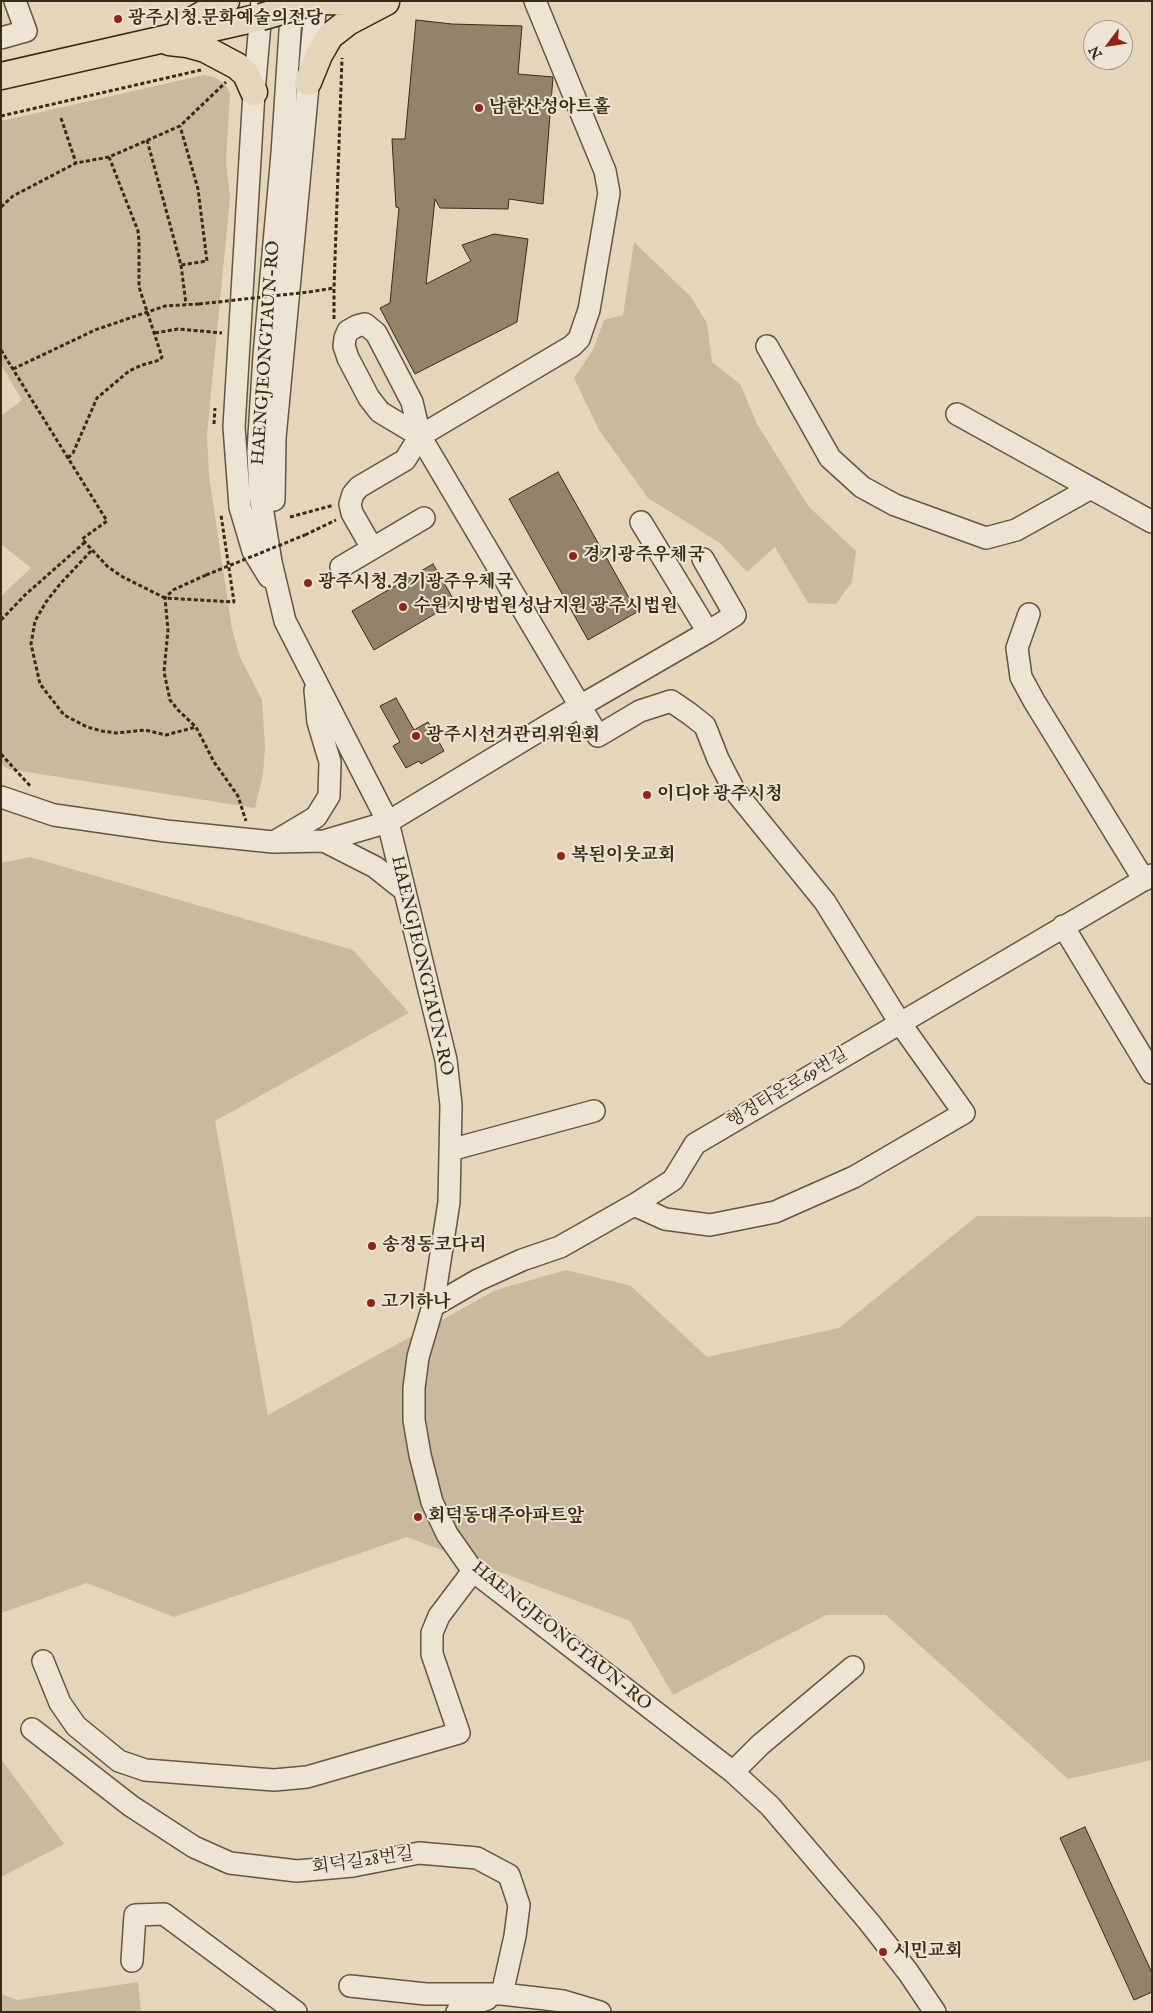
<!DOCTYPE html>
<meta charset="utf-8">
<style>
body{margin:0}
#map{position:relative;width:1153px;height:2013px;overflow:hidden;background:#e5d6bb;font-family:"IM FELL English",serif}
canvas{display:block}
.frame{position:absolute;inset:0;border:2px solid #3a2a18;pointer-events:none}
.north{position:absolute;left:1083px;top:20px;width:50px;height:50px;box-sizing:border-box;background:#eee4d3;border:1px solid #a69a88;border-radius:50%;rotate:239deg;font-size:14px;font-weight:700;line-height:20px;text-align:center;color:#3a2a18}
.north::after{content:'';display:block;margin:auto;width:18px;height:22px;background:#8f2418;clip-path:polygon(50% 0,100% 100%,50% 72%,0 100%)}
</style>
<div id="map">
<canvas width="1153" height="2013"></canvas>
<div class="frame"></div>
<div class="north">N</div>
</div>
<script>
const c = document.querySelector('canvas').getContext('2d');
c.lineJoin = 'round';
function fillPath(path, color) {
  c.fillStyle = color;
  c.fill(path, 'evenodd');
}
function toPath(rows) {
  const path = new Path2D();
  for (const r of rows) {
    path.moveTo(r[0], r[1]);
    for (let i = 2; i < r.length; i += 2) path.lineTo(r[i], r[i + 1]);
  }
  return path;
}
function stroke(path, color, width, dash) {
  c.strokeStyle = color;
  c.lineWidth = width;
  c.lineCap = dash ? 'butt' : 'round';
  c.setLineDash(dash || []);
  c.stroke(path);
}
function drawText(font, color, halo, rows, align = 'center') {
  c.font = font + ' "IM FELL English","Noto Serif KR",serif';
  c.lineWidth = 4;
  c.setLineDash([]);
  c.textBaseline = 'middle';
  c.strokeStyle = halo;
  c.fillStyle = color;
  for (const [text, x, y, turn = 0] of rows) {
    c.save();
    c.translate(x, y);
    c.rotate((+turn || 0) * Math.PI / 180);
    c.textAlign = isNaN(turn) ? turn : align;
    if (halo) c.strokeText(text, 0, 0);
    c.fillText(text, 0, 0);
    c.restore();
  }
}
const green = toPath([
 [204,75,214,77,226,85,230,94,226,161,230,198,207,434,209,476,232,629,240,657,262,700,265,748,263,774,255,808,8,769,1,764,1,596,31,568,1,544,1,416,22,400,1,365,1,121],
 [634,242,691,297,707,323,712,362,740,384,757,424,809,507,856,551,852,582,836,604,808,603,775,547,747,572,720,543,648,498,599,430,574,378,593,350,604,320,623,315],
 [30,857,353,950,409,1013,215,1121,268,1415,496,1290,566,1270,631,1286,707,1357,839,1328,977,1216,1152,1217,1152,1760,1068,1779,886,1615,826,1615,673,1695,630,1621,407,1537,174,1617,87,1583,1,1613,1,863],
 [1,1759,64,1844,1,1877],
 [138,1982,141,2012,1,2012,1,1994,17,2000]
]);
const building = toPath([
 [416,20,452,24,522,26,518,74,553,77,543,204,509,199,508,209,440,208,435,199,426,284,471,261,462,245,494,234,528,239,517,322,415,374,380,308,390,303,399,208,396,207,392,139,405,139,416,20],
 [558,472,637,612,588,640,509,499,558,472],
 [433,564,455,602,374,650,352,611,433,564],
 [396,698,414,730,428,722,444,751,421,764,419,761,406,768,393,746,400,742,380,706,396,698],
 [1085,1827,1152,1973,1152,1992,1134,2000,1060,1838,1085,1827]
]);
const path = toPath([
 [1,116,201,70],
 [61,118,76,163],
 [147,140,181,265,207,261,198,189,180,126],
 [1,207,13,196,76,163,109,157,180,126,226,82],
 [181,265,186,304],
 [309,292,334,288],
 [334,319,334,288,342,58],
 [155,333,178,329,222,333],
 [1,350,107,521,82,539,107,566,121,576,165,598,234,602,221,515],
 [13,369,95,330,165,306,199,304],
 [214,424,215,408],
 [68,458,73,453,97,398,129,371,142,365,160,360,162,357,139,287,139,241,138,231,109,157],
 [290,517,334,505],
 [305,535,336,520],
 [91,551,60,584,46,602,35,621,31,644,40,684,64,715,87,727,102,731,116,733,145,730,166,735,196,727],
 [206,575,173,590,165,598,168,630,164,672,170,700,178,710,196,727,214,762,238,796,246,821],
 [1,620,25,595,84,543],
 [1,754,31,787]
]);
const minor = toPath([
 [262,1,254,92,234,427,240,507,253,551,269,577],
 [292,1,282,154,264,355,258,452,260,495,271,562,285,621,388,822,446,1060,451,1105,449,1202,433,1306,418,1357,414,1388,414,1420,420,1455,432,1502,447,1534,473,1571,733,1772,770,1806,869,1922,908,1972,935,2012],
 [1,38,26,31,15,1],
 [767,346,830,458,862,487,895,505,986,538,1016,530,1091,488],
 [957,414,1152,522],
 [274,500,275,438,316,1],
 [372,548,352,513,350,504,353,494,359,487,405,460,420,436,412,402,376,333,365,324,357,326,348,331,345,338,344,346,348,358,369,398,380,412,420,436],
 [703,559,735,615,708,632],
 [341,567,424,518],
 [1029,614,1017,648,1021,677,1034,701,1144,880],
 [1,797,54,815,166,831,273,842,324,841,388,822,580,706,420,436,572,346,579,339,589,310,609,193,605,171,535,1],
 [324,841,375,867,404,890],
 [274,842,316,817,329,796,330,762,318,722,315,690],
 [1063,926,1152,1073],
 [450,1150,594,1111],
 [634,1205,665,1219,710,1225,775,1212,854,1177,964,1113,900,1023,825,902,734,790,718,759,705,726,690,714,671,701,640,711,598,736,580,706,708,632,641,522],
 [433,1306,478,1280,522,1260,560,1247,634,1205,673,1180,695,1144,1152,875],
 [43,1661,60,1703,76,1726,119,1761,145,1770,274,1780,307,1777,459,1733,432,1654,432,1633,439,1616,473,1571],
 [32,1729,131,1806,194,1847,230,1863,297,1871,353,1866,419,1853,477,1858,509,1875,519,1905,515,1936,502,1994,563,2001,600,2012],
 [733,1772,760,1745,853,1667],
 [132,1961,135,1915,164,1914,296,2012],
 [350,1986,426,1994,502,1994],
 [457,2012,473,2004,487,1999]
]);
const major = toPath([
 [316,1,383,2],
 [181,27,226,1],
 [169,42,187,44,205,49,237,66,246,74,254,92],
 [1,76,261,17],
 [308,82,319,55,330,36,348,22,386,2]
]);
const pathBridge = toPath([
 [199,304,309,292],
 [206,575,305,535]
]);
const majorBridge = toPath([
 [261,17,316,1]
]);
const markers = [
 [118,19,5,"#8f2418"],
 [479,108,5,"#8f2418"],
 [573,556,5,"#8f2418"],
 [308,583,5,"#8f2418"],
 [403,607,5,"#8f2418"],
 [416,736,5,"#8f2418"],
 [647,795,5,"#8f2418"],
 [561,856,5,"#8f2418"],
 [372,1246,5,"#8f2418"],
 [371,1303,5,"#8f2418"],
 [418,1517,5,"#8f2418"],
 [883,1952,5,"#8f2418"]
];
const poiNames = [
 ["광주시청.문화예술의전당",128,19],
 ["남한산성아트홀",489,108],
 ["경기광주우체국",583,556],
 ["광주시청.경기광주우체국",318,583],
 ["수원지방법원성남지원 광주시법원",413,607],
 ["광주시선거관리위원회",426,736],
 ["이디야 광주시청",657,795],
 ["복된이웃교회",571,856],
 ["송정동코다리",382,1246],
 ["고기하나",381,1303],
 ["회덕동대주아파트앞",428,1517],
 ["시민교회",893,1952]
];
const streetNames = [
 ["HAENGJEONGTAUN-RO",267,353,-86],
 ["HAENGJEONGTAUN-RO",421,966,77],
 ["행정타운로69번길",788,1089,-31],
 ["HAENGJEONGTAUN-RO",561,1637,39],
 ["회덕길28번길",363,1862,-8]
];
fillPath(green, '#c8b99f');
fillPath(building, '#93836d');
stroke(building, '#3a2a18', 1);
stroke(minor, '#655541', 24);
stroke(major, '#3a2a18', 29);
stroke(path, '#3a2a18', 3, [4, 2.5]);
stroke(minor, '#eee4d3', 21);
stroke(major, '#e5d6bb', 26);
stroke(majorBridge, '#3a2a18', 29, []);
stroke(pathBridge, '#3a2a18', 3, [4, 2.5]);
stroke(majorBridge, '#e5d6bb', 26);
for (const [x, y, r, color] of markers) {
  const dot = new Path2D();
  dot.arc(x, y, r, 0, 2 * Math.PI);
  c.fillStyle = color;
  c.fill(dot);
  stroke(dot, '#eee4d3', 2);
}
drawText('bold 18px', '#3a2a18', '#eee4d3', poiNames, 'left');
drawText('18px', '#3a2a18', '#eee4d3', streetNames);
</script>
